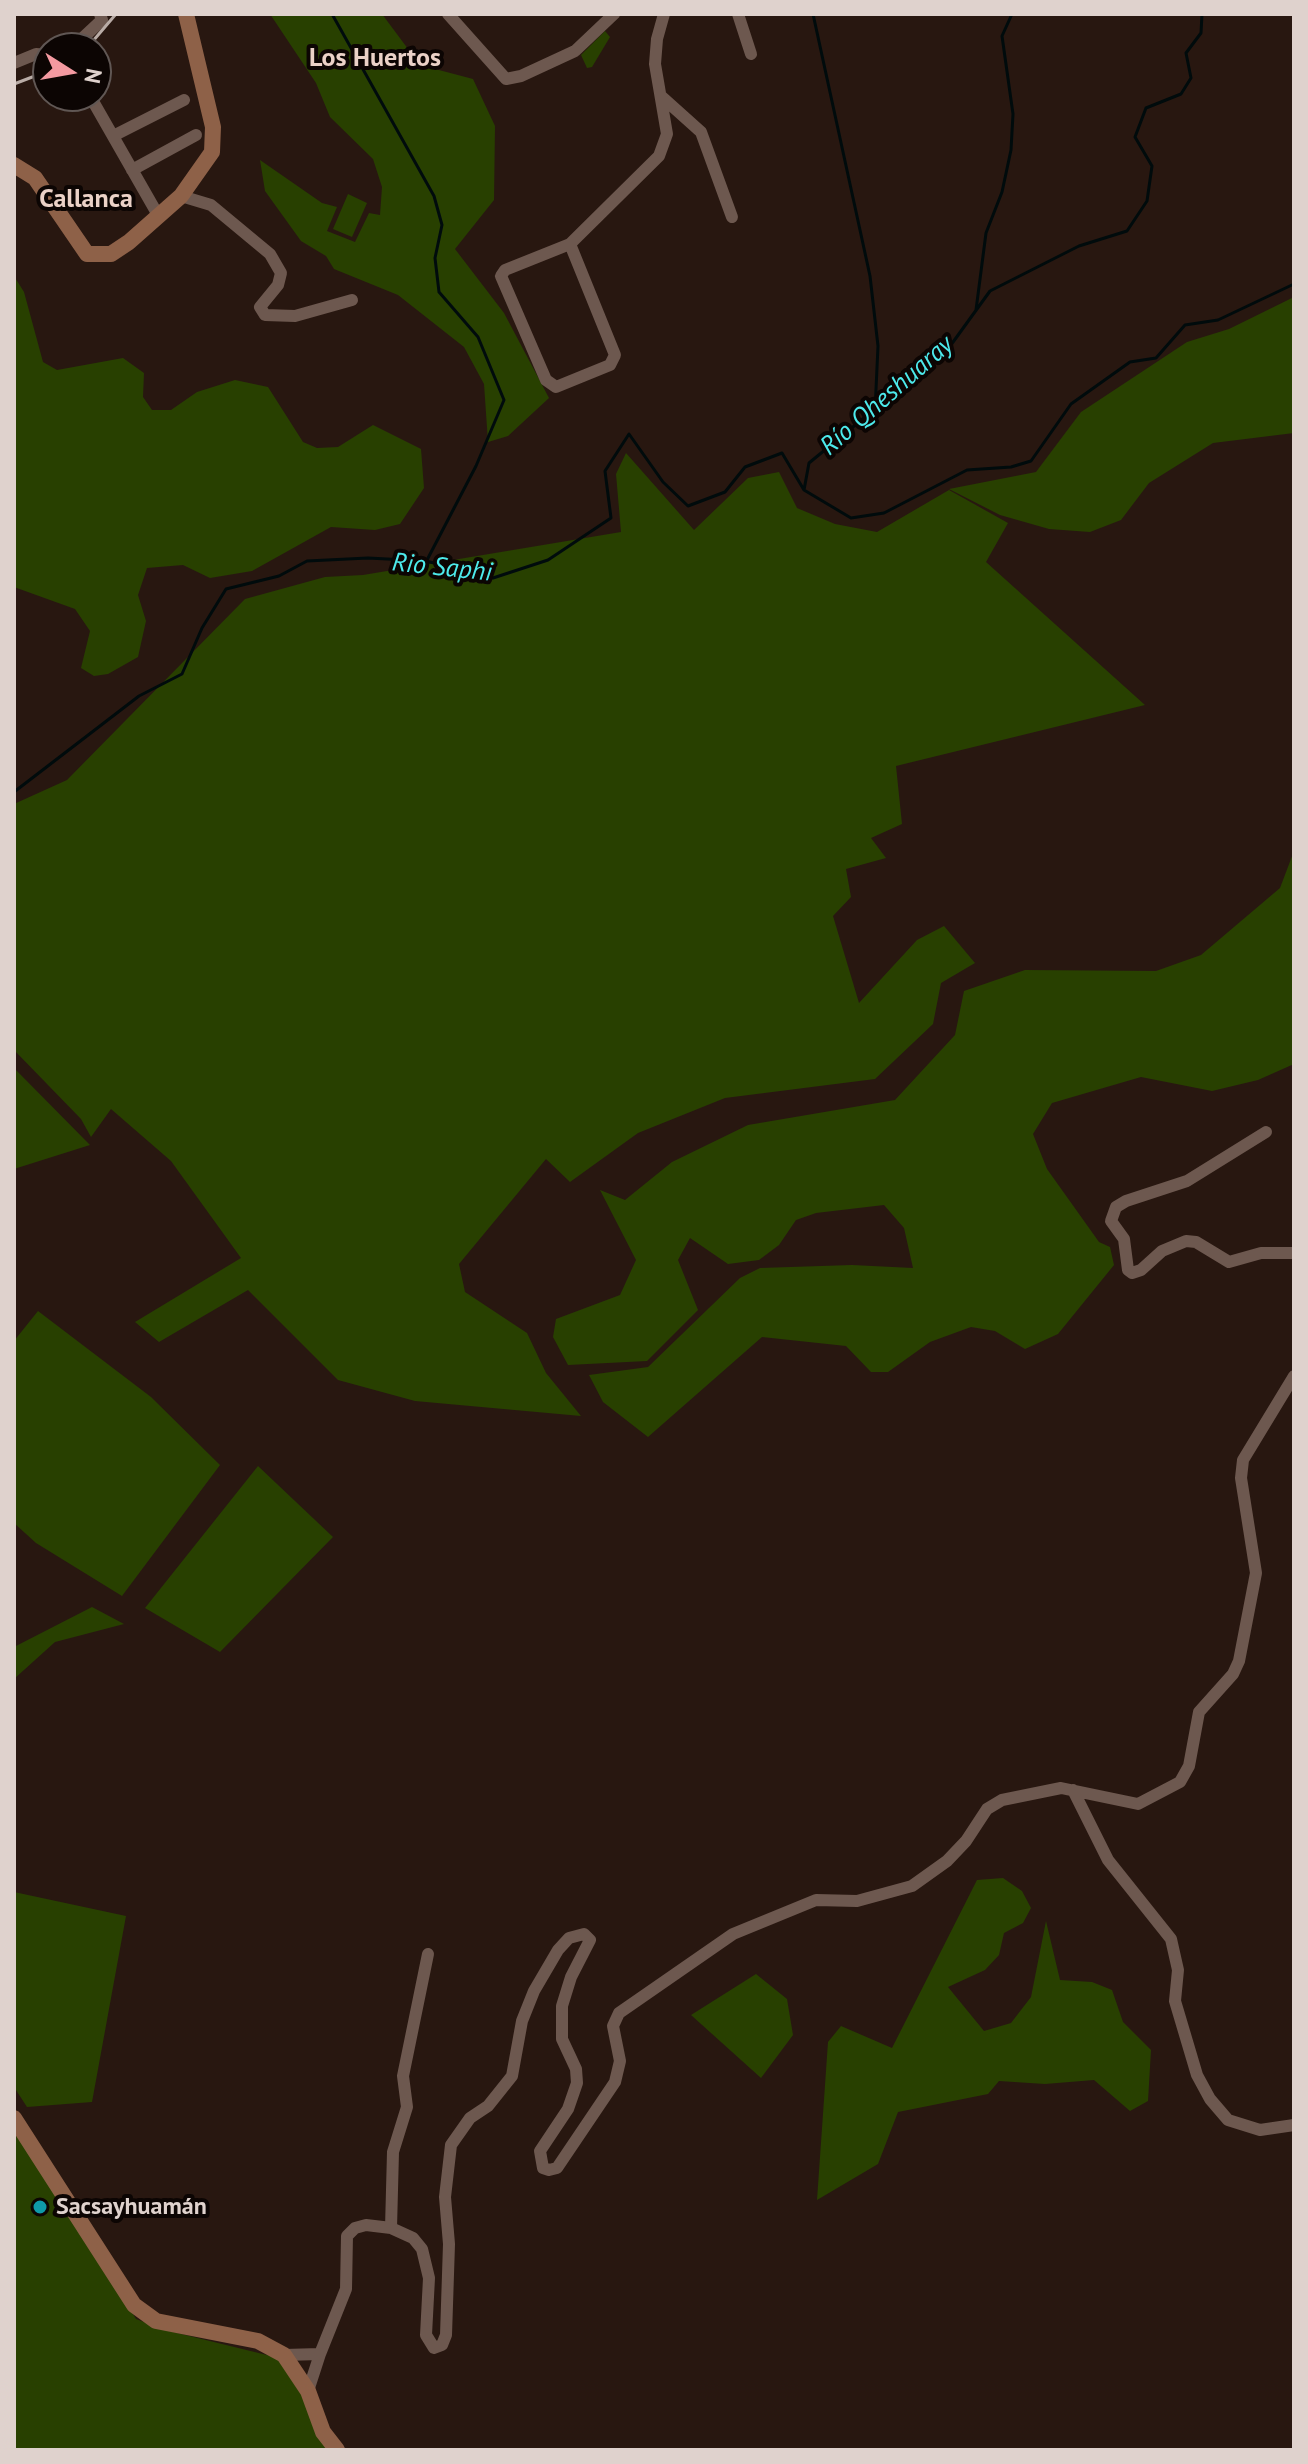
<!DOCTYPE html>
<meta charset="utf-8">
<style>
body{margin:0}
#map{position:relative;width:1308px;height:2464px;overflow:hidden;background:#281710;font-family:"PT Sans",sans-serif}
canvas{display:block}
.frame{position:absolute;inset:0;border:16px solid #dfd2cd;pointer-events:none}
.north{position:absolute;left:32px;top:32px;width:80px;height:80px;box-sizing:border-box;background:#0c0503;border:2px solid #605754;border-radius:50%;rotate:101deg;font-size:22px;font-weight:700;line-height:32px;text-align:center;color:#dfd2cd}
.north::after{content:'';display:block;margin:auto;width:28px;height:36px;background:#f49aa1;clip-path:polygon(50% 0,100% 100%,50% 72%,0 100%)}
</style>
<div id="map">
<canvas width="1308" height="2464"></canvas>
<div class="frame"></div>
<div class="north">N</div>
</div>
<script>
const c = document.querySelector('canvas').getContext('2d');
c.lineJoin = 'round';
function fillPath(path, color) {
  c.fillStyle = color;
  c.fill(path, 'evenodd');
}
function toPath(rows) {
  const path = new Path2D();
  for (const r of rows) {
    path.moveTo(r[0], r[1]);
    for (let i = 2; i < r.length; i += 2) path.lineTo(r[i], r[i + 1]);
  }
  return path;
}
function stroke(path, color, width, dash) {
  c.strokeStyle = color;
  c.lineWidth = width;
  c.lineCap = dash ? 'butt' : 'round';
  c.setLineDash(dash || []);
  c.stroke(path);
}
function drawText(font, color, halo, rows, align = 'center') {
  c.font = font + ' "PT Sans",sans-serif';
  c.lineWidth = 8;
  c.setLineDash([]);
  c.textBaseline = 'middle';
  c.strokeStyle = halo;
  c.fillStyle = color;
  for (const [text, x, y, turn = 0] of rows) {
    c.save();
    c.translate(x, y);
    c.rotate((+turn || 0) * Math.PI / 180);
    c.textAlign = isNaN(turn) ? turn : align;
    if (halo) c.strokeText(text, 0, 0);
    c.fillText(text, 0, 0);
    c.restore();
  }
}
const green = toPath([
 [270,14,382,14,420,65,473,79,495,126,494,200,455,249,504,313,549,398,508,436,488,442,484,384,464,347,398,295,334,269,326,256,301,241,265,191,260,160,322,203,337,207,327,231,355,242,369,213,380,215,382,187,373,159,330,117,316,83],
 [605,31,610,37,592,67,587,68,581,55],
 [348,194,367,203,352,237,333,229],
 [14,276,24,292,43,362,57,370,123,358,144,373,143,397,152,410,171,410,197,392,235,380,268,387,303,442,317,448,338,447,373,425,421,449,424,488,400,524,375,530,331,527,252,571,210,578,183,565,147,568,138,595,146,621,138,657,108,674,94,676,81,668,90,631,75,609,14,587],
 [1294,297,1294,433,1213,443,1149,483,1121,520,1090,532,1049,529,1000,515,949,489,1036,472,1081,412,1187,342,1229,329],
 [626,453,694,530,748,478,779,472,797,508,835,524,877,532,949,490,1008,523,986,562,1145,705,896,766,902,824,871,838,886,858,846,869,851,897,833,916,859,1003,917,940,944,926,975,963,941,983,933,1024,875,1079,725,1098,638,1133,570,1182,546,1159,459,1264,465,1292,527,1333,546,1373,581,1416,415,1401,338,1380,248,1290,159,1342,135,1322,241,1258,171,1161,111,1109,91,1137,81,1119,14,1050,14,804,67,780,245,599,325,577,363,575,621,532,616,474],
 [1294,851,1294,1064,1258,1080,1212,1091,1141,1077,1052,1103,1033,1134,1047,1169,1099,1242,1110,1247,1114,1265,1058,1334,1025,1349,995,1331,971,1327,930,1342,888,1372,871,1372,846,1346,762,1337,648,1437,603,1402,589,1375,648,1367,740,1278,760,1268,852,1265,913,1268,904,1228,884,1205,816,1213,796,1220,779,1245,759,1260,728,1264,690,1238,678,1260,698,1310,647,1361,568,1365,553,1337,556,1319,620,1295,636,1260,600,1190,625,1200,672,1162,748,1125,895,1100,955,1035,964,991,1025,970,1156,971,1201,955,1280,888],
 [14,1068,90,1145,14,1169],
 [38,1311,151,1397,220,1465,122,1596,36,1543,14,1523,14,1341],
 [258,1466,333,1537,220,1652,145,1608],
 [92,1607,124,1624,55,1642,14,1679,14,1647],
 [1003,1878,1022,1891,1031,1908,1023,1923,1004,1933,999,1955,985,1970,948,1987,984,2031,1011,2023,1031,1997,1046,1921,1060,1980,1092,1982,1112,1990,1123,2022,1151,2050,1148,2101,1130,2111,1094,2080,1045,2084,999,2081,988,2094,898,2112,878,2164,817,2200,828,2042,841,2026,892,2048,977,1880],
 [14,1892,126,1916,92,2102,27,2107,14,2087],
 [756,1974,787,1999,793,2035,761,2078,691,2015],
 [14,2122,136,2319,165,2330,279,2358,304,2390,328,2450,14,2450]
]);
const stream = toPath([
 [332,14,434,196,442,225,435,258,439,292,478,337,504,400,476,466,427,560],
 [813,14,870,276,878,346,875,411],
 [976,310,986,233,1002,192,1011,150,1013,114,1002,36,1012,14],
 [804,490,809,463,948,349,990,291,1079,246,1127,231,1147,201,1152,166,1135,137,1146,108,1181,94,1191,78,1186,53,1201,33,1202,14],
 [14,792,139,696,182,674,202,628,226,589,279,576,307,561,368,558,426,561,493,578,548,560,611,518,605,471,629,434,663,482,688,506,725,492,745,467,782,453,804,490,851,518,884,513,967,470,1011,467,1031,461,1071,404,1130,362,1156,358,1185,325,1218,320,1294,284]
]);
const street = toPath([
 [448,14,506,79,521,76,575,51,614,14],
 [738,14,751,54],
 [72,48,102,20,100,14],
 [14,63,36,54,48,55],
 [90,96,158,215],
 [662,97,701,132,732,217],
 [113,136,184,100],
 [132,170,196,135],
 [181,196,211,205,270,254,281,273,278,285,260,307,265,315,295,316,352,300],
 [570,244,505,270,501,276,546,380,556,387,610,365,615,355,570,244,659,156,667,134,655,64,657,39,664,14],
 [1266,1132,1187,1181,1126,1201,1116,1207,1111,1221,1124,1239,1128,1270,1132,1273,1141,1270,1162,1251,1186,1241,1196,1242,1229,1262,1261,1253,1294,1253],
 [1073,1790,1108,1860,1171,1939,1178,1970,1175,2001,1197,2075,1210,2099,1228,2120,1260,2130,1294,2125],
 [391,2228,393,2152,407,2107,403,2076,428,1954],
 [284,2355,320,2354,346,2289,347,2236,355,2228,366,2225,391,2228,413,2238,422,2249,429,2278,426,2335,434,2348,442,2345,446,2335,449,2244,445,2197,451,2145,470,2118,488,2106,512,2076,522,2021,534,1991,558,1950,569,1938,584,1934,590,1940,571,1977,562,2006,562,2039,576,2069,577,2083,568,2109,540,2151,543,2168,549,2170,557,2168,615,2082,620,2061,613,2026,619,2013,733,1934,816,1900,857,1901,912,1886,947,1861,966,1841,987,1809,1002,1800,1061,1788,1138,1804,1180,1782,1189,1766,1199,1712,1233,1674,1239,1661,1256,1573,1241,1478,1243,1460,1294,1376],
 [308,2391,320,2354]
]);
const secondary = toPath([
 [14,165,35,178,87,254,111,254,129,242,181,196,212,152,213,127,186,14],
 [14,2118,134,2305,156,2321,258,2341,284,2355,308,2391,323,2432,337,2450]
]);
const rail = toPath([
 [87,48,116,14],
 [14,84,48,71]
]);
const markers = [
 [40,2207,8,"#0f9aa8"]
];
const poiNames = [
 ["Sacsayhuamán",56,2207]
];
const neighbourhoodNames = [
 ["Los Huertos",375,59],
 ["Callanca",86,200]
];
const waterNames = [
 ["Río Qheshuaray",887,396,-41],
 ["Rio Saphi",442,568,6]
];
fillPath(green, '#284000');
stroke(stream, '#000b0c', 3);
stroke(street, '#6d584f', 12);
stroke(secondary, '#8e6148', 16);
stroke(rail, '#b9aca6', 3);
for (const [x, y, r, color] of markers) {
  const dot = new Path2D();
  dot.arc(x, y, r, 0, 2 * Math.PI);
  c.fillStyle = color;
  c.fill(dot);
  stroke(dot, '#0c0503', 3);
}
drawText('bold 24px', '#dfd2cd', '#0c0503', poiNames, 'left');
drawText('bold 26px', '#ead1c7', '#0c0503', neighbourhoodNames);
drawText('italic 26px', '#4deaec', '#0c0503', waterNames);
</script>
